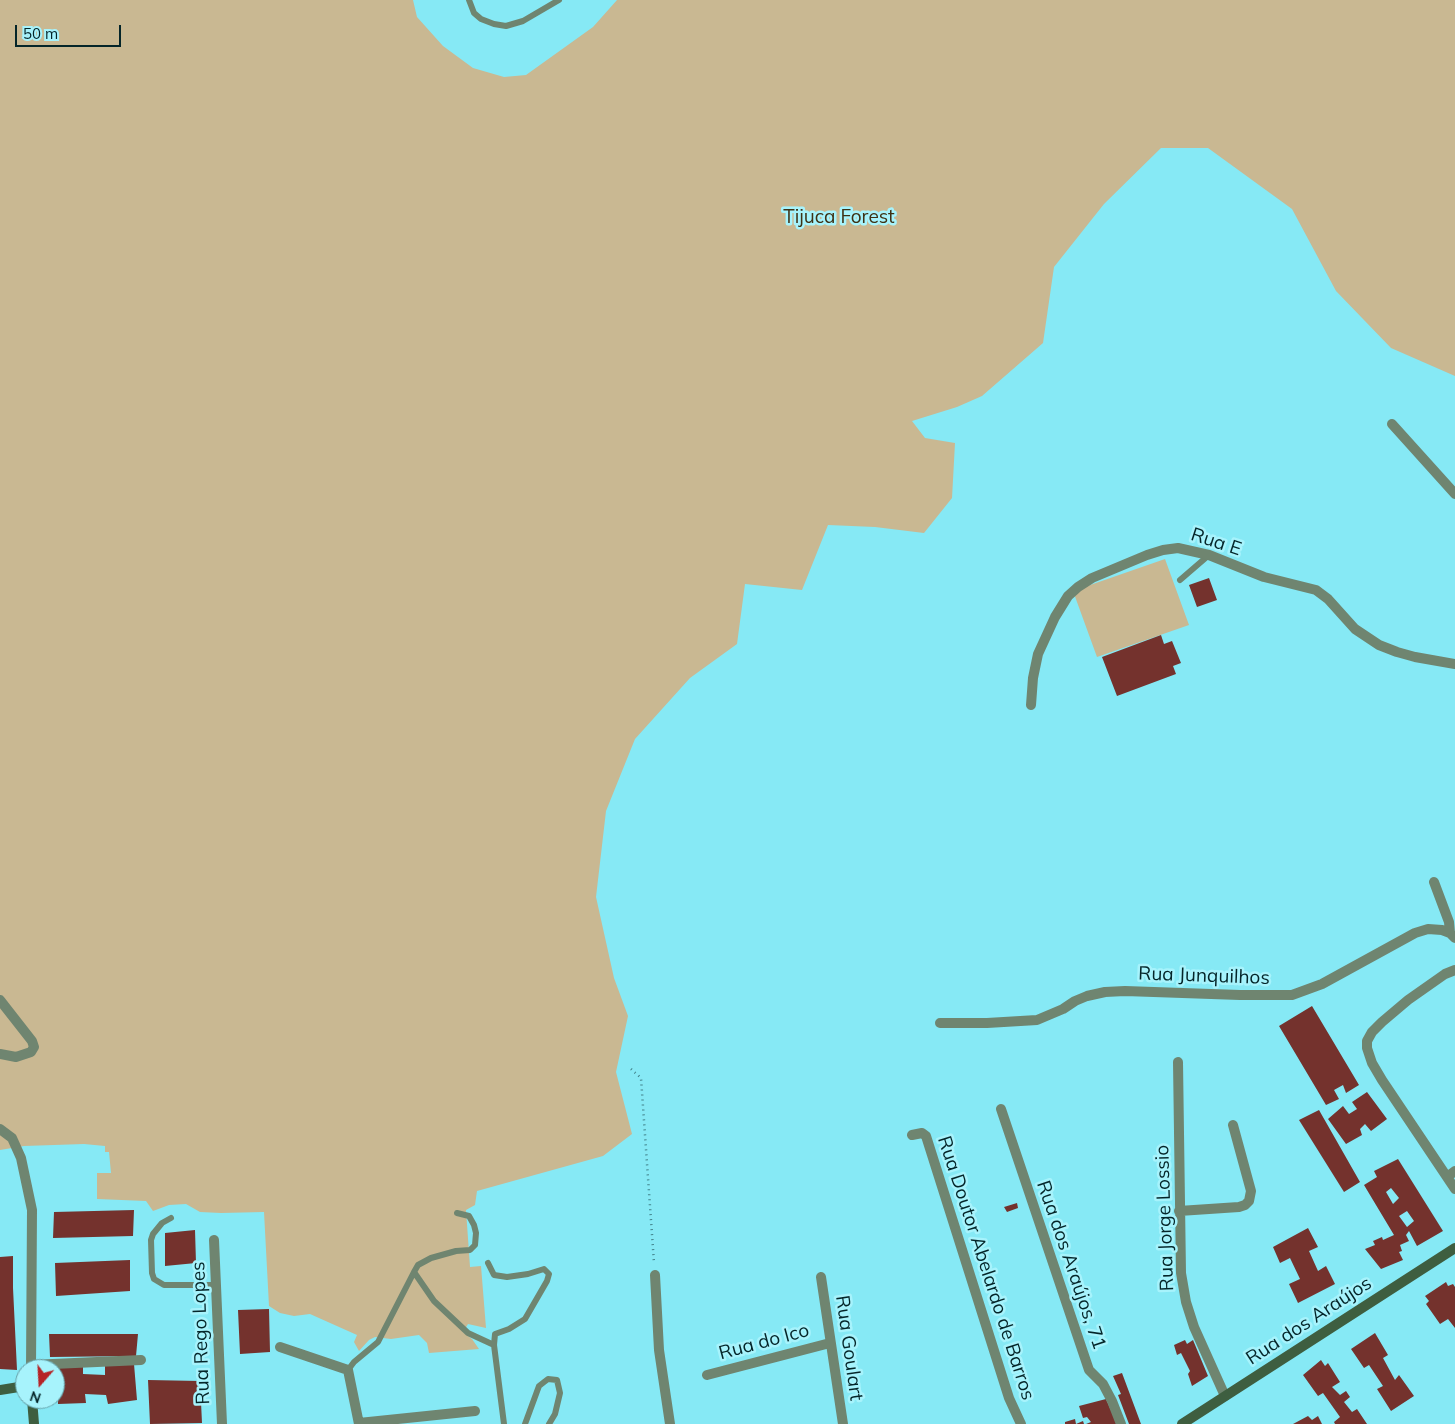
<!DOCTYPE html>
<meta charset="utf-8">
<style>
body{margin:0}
#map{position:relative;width:1455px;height:1424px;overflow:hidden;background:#86e9f5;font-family:Mulish,sans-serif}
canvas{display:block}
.north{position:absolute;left:15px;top:1359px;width:50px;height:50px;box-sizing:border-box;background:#a7f3fc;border:1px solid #66a1a8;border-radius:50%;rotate:199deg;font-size:14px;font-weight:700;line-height:20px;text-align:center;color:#042529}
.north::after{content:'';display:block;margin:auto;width:18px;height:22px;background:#b52427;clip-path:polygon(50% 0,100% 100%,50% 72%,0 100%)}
.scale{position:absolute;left:15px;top:25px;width:106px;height:22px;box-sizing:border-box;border:2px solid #042529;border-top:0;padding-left:6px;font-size:15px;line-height:18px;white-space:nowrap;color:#042529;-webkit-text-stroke:4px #a7f3fc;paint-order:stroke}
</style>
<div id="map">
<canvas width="1455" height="1424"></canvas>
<div class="north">N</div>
<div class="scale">50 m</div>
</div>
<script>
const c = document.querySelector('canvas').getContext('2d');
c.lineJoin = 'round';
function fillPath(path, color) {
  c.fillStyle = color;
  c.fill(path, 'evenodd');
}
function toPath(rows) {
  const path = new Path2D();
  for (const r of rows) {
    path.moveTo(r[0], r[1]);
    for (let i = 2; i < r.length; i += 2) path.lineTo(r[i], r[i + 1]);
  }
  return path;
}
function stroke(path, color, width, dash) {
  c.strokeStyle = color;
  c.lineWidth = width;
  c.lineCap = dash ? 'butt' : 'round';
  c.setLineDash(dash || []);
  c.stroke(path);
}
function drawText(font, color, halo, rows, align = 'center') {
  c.font = font + ' Mulish,sans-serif';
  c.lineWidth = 5;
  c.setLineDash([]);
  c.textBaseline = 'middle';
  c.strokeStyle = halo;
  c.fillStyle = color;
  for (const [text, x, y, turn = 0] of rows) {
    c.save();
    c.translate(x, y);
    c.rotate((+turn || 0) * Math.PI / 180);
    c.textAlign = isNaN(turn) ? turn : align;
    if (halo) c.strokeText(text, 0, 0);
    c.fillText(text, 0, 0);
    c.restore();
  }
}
const green = toPath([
 [0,0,413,0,417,17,443,46,473,68,504,77,526,75,593,27,617,0,1455,0,1455,376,1391,348,1336,291,1292,209,1208,148,1161,148,1104,204,1054,267,1043,343,982,396,957,407,912,421,925,438,955,443,952,498,924,533,875,527,828,525,802,590,745,584,737,644,690,678,635,739,606,811,596,897,614,978,628,1016,616,1072,632,1134,603,1156,477,1191,475,1205,466,1210,470,1267,481,1266,486,1328,468,1324,463,1332,472,1339,479,1349,429,1353,427,1343,419,1335,391,1339,375,1337,369,1340,359,1351,354,1342,357,1335,310,1314,294,1316,280,1313,269,1306,264,1212,221,1213,200,1212,186,1204,169,1205,153,1211,146,1201,97,1199,97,1173,111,1173,109,1152,105,1152,105,1146,84,1144,24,1146,0,1150],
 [1165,559,1189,625,1097,657,1073,591]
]);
const building = toPath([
 [1209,578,1217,600,1197,607,1189,585],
 [1161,635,1164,644,1172,641,1181,663,1173,666,1176,674,1117,696,1102,657],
 [1312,1006,1359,1085,1346,1093,1343,1085,1334,1090,1339,1099,1326,1105,1279,1026],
 [1367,1092,1387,1119,1371,1131,1365,1124,1360,1129,1362,1135,1346,1144,1328,1119,1343,1106,1349,1114,1357,1109,1352,1102],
 [1319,1110,1360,1182,1344,1192,1299,1120],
 [1398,1159,1443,1231,1417,1246,1409,1231,1406,1235,1409,1241,1400,1245,1402,1251,1399,1252,1403,1260,1381,1269,1365,1249,1375,1245,1373,1241,1382,1237,1383,1240,1394,1235,1364,1185,1377,1177,1374,1171],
 [1391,1188,1399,1198,1393,1204,1386,1192],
 [1407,1211,1414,1221,1407,1227,1399,1216],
 [1017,1203,1018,1208,1007,1212,1004,1207],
 [134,1210,133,1236,53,1238,54,1212],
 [1308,1228,1318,1247,1309,1251,1318,1271,1326,1266,1335,1284,1298,1303,1289,1284,1300,1279,1290,1258,1280,1263,1273,1247],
 [195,1230,196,1263,165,1266,165,1233],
 [13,1256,13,1288,17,1370,0,1369,0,1257],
 [130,1260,130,1291,56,1296,55,1263],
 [1446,1282,1448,1286,1453,1284,1455,1287,1455,1328,1448,1319,1440,1324,1426,1304,1429,1301,1425,1296],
 [269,1309,270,1352,240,1354,238,1310],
 [1375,1333,1388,1355,1383,1358,1395,1380,1399,1375,1414,1396,1391,1411,1377,1389,1383,1386,1369,1365,1364,1368,1351,1349],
 [49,1334,138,1334,136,1356,50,1357],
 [1185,1340,1187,1344,1193,1340,1208,1376,1192,1386,1188,1374,1190,1371,1181,1353,1177,1355,1174,1345],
 [1321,1360,1325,1366,1328,1363,1340,1382,1332,1387,1340,1395,1346,1391,1350,1397,1344,1402,1352,1412,1357,1409,1367,1424,1335,1424,1334,1422,1340,1417,1323,1393,1318,1396,1303,1375],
 [134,1364,137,1400,108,1404,106,1395,85,1394,86,1403,58,1404,56,1365,83,1366,83,1374,105,1375,105,1365],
 [1122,1373,1141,1424,1129,1424,1118,1395,1121,1394,1113,1376],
 [148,1380,200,1381,202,1423,150,1424],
 [1106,1399,1117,1424,1086,1424,1091,1422,1087,1417,1083,1418,1079,1406],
 [1308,1416,1312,1420,1318,1416,1322,1424,1293,1424],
 [1075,1419,1076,1424,1083,1421,1084,1424,1065,1424,1065,1422]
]);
const path = toPath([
 [631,1069,641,1078,654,1263]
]);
const lane = toPath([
 [469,0,474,13,481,19,494,24,506,26,523,21,559,0],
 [1180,580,1209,555],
 [171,1218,162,1223,153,1234,151,1240,152,1273,154,1279,164,1285,216,1285],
 [488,1263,494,1275,507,1277,528,1274,544,1269,549,1274,547,1281,525,1319,509,1329,495,1334,494,1345,504,1424],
 [414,1272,418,1265,431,1258,456,1251,470,1250,475,1245,476,1233,474,1225,469,1216,457,1213],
 [348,1370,354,1362,378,1342,414,1272,434,1301,468,1333,494,1345],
 [525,1424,539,1386,548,1379,557,1380,560,1393,555,1414,549,1424]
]);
const street = toPath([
 [1392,424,1455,494],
 [1031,705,1033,678,1038,654,1055,617,1068,596,1078,587,1092,578,1147,555,1163,550,1178,548,1209,555,1264,577,1316,590,1328,599,1355,629,1379,645,1397,652,1415,657,1455,664],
 [1434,882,1449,922,1450,933],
 [1455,970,1445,974,1408,1000,1382,1022,1372,1032,1367,1041,1367,1048,1372,1063,1382,1080,1455,1189],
 [0,1000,32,1041,34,1047,31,1052,16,1057,0,1054],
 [940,1023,987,1023,1037,1020,1063,1009,1075,1001,1087,996,1105,992,1125,991,1240,995,1292,995,1322,984,1415,933,1428,929,1442,930,1450,933,1455,938],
 [1178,1062,1181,1273,1186,1302,1194,1327,1225,1396],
 [1001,1109,1089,1370,1103,1384,1112,1401,1121,1424],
 [0,1129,12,1138,21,1158,32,1210,31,1369],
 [912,1135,922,1133,926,1136,1009,1398,1021,1424],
 [1447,1177,1455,1171],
 [1179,1211,1239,1207,1245,1205,1249,1201,1251,1191,1233,1125],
 [214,1240,222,1424],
 [655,1275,659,1350,670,1424],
 [821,1277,843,1424],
 [280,1347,348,1370,359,1424],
 [31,1365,141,1360],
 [707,1375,830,1343],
 [359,1423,475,1411]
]);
const secondary = toPath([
 [0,1390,25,1386],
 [32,1399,34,1424],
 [1182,1424,1455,1248]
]);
const parkNames = [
 ["Tijuca Forest",839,217]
];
const streetNames = [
 ["Rua E",1216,542,18],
 ["Rua Junquilhos",1204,976,2],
 ["Rua Jorge Lossio",1165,1218,-92],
 ["Rua dos Araújos, 71",1071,1265,71],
 ["Rua Doutor Abelardo de Barros",986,1268,72],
 ["Rua dos Araújos",1309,1321,-33],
 ["Rua Rego Lopes",201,1333,-92],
 ["Rua do Ico",764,1342,-15],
 ["Rua Goulart",849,1348,82]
];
fillPath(green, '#c9b892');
fillPath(building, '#74322d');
stroke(path, '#42828a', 2.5, [1, 4]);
stroke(lane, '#6f8570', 6);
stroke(street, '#6f8570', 10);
stroke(secondary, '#3e5e40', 10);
drawText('19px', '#3e3114', '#a7f3fc', parkNames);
drawText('19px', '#042529', '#a7f3fc', streetNames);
</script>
